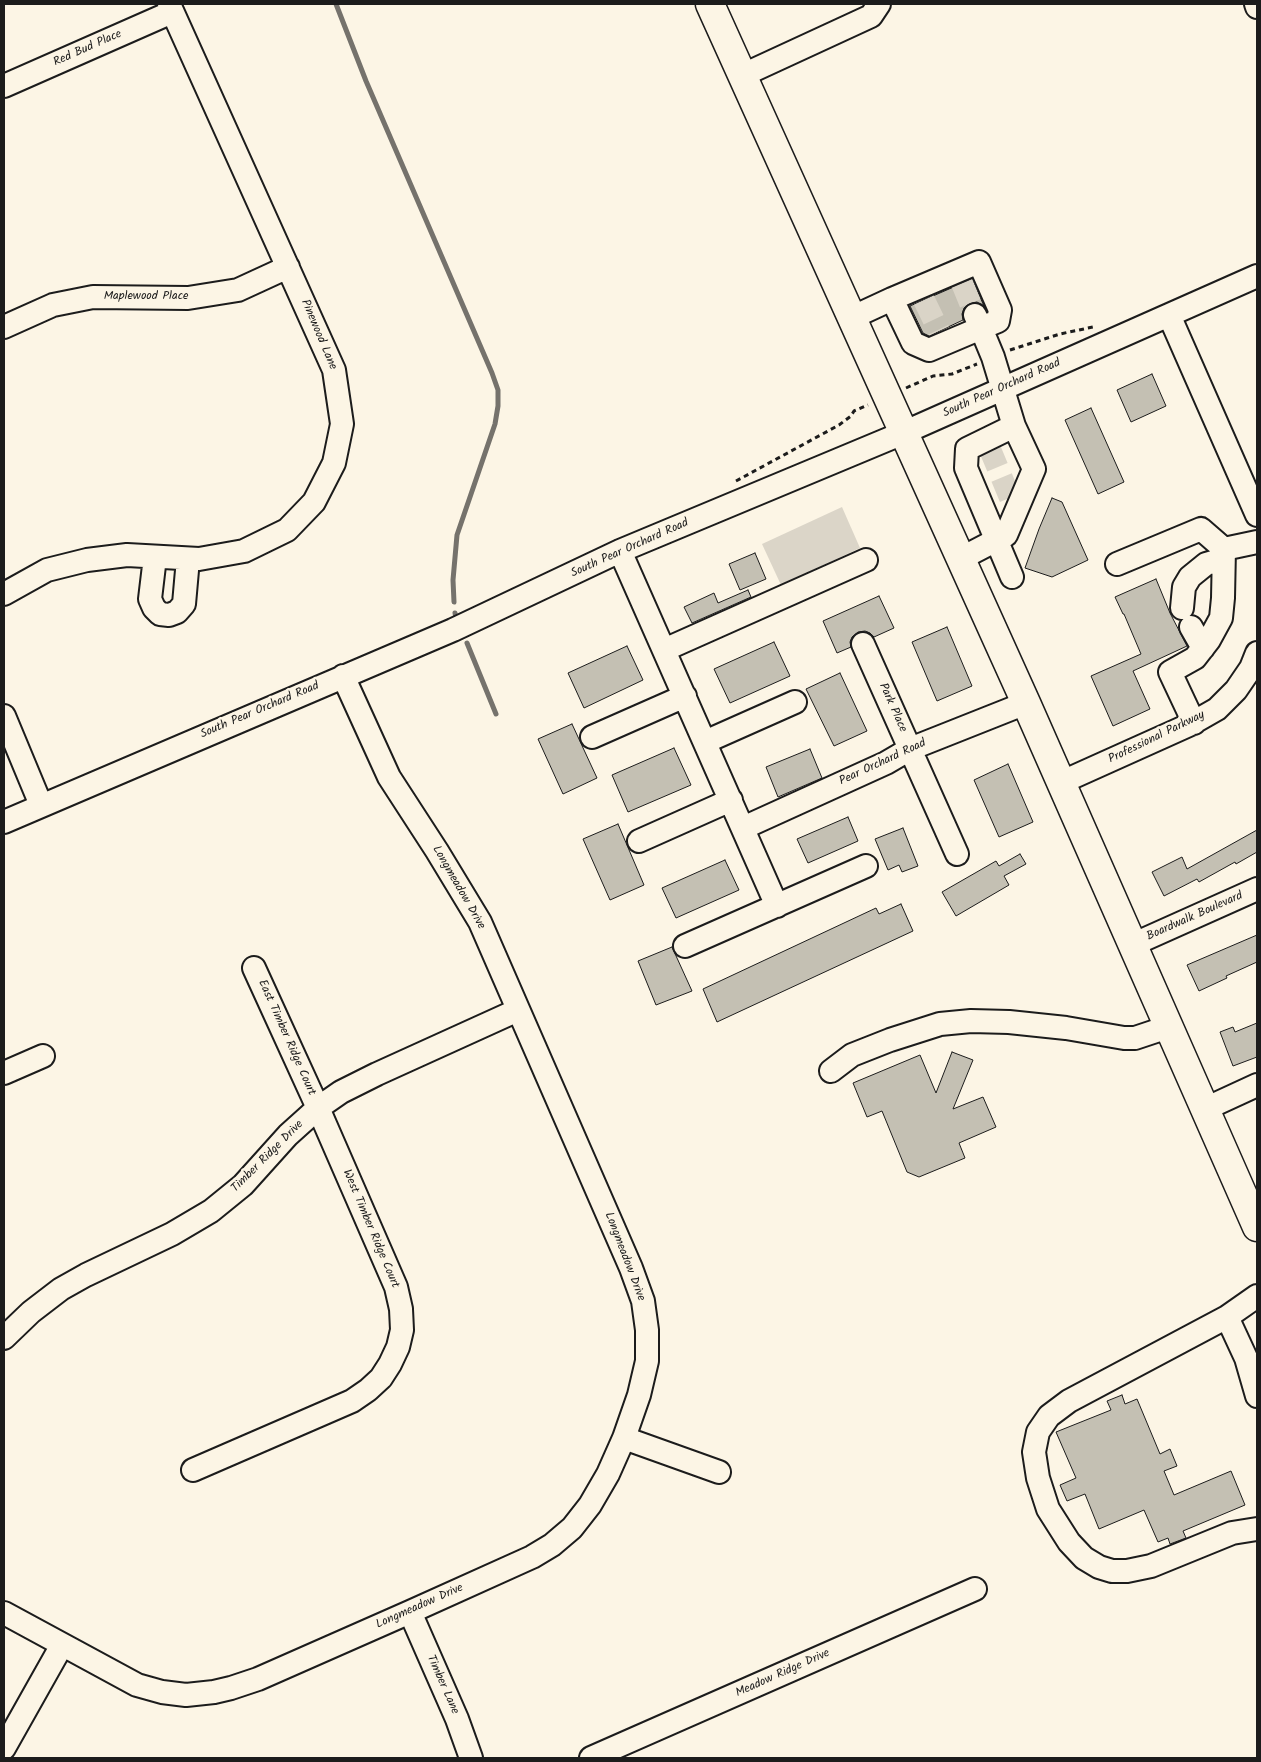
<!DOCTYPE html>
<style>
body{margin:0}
#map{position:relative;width:1261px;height:1762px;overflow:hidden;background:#fcf5e5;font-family:Kalam,sans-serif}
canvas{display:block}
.frame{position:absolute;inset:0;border:5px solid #1c1c1c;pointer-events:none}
</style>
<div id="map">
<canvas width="1261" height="1762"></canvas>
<div class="frame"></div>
</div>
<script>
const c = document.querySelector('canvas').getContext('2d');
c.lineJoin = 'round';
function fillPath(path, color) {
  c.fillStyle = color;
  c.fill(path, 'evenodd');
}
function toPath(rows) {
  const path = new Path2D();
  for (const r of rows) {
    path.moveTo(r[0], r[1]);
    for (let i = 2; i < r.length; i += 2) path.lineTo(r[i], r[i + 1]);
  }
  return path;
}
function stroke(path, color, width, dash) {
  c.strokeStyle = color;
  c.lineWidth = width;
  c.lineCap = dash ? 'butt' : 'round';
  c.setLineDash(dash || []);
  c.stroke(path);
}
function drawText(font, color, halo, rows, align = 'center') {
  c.font = font + ' Kalam,sans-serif';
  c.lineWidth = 5;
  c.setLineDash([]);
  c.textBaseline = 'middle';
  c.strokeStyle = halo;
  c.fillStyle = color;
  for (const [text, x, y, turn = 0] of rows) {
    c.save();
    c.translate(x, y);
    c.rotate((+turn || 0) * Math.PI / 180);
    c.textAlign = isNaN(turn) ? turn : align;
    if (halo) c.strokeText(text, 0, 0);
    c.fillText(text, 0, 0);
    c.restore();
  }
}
const green = toPath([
 [842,507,860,548,781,585,762,544]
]);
const stream = toPath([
 [336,4,366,81,492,373,498,390,498,406,495,424,457,535,453,580,454,602],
 [455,613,456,618],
 [467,643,496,714]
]);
const building = toPath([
 [972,279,984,306,977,302,970,303,964,308,962,314,963,320,929,336,923,333,910,306,972,279],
 [1152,374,1166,406,1131,422,1117,390,1152,374],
 [1091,408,1124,482,1098,494,1065,420,1091,408],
 [1052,498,1062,502,1088,560,1052,577,1025,568,1039,529,1052,498],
 [755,553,766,579,740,590,729,564,755,553],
 [1156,579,1170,613,1187,646,1133,671,1150,709,1113,726,1091,676,1141,654,1124,614,1123,614,1115,597,1156,579],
 [748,590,751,597,692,623,684,607,714,593,718,603,748,590],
 [879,596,894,628,874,637,870,633,865,631,858,632,852,637,850,642,851,647,837,653,823,621,879,596],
 [947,627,972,686,937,701,912,642,947,627],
 [774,642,790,676,730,703,714,669,774,642],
 [627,646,643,680,584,708,568,673,627,646],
 [840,673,867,731,834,746,806,689,840,673],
 [572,724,597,778,563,794,538,739,572,724],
 [674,748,691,785,628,812,612,775,674,748],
 [810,749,822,778,778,797,766,767,810,749],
 [1008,764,1033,822,999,837,974,780,1008,764],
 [848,817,858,841,808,863,797,839,848,817],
 [618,824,644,885,610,900,583,839,618,824],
 [903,828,918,866,902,872,899,865,888,870,875,839,903,828],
 [1257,830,1257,852,1236,864,1235,862,1199,882,1197,879,1164,896,1152,872,1182,857,1187,869,1257,830],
 [1020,854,1026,864,1004,876,1009,885,956,916,942,892,996,861,999,866,1020,854],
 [725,860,739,890,676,918,662,888,725,860],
 [901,904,913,931,717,1022,703,989,876,908,879,914,901,904],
 [1257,935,1257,962,1226,976,1227,978,1199,991,1187,965,1257,935],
 [672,947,692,991,656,1005,638,961,672,947],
 [1257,1023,1257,1057,1233,1066,1220,1032,1233,1027,1235,1032,1257,1023],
 [952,1052,973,1060,953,1109,983,1097,996,1127,959,1143,965,1158,919,1177,907,1172,882,1111,867,1117,853,1083,920,1055,936,1093,952,1052],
 [1122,1395,1125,1404,1137,1399,1160,1454,1170,1449,1177,1466,1164,1471,1174,1495,1231,1471,1245,1505,1183,1531,1186,1538,1170,1544,1168,1538,1158,1542,1144,1510,1099,1529,1085,1494,1067,1501,1060,1485,1076,1478,1056,1432,1111,1410,1107,1401,1122,1395]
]);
const minorTunnel = toPath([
 [962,283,975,315],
 [924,300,939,331],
 [989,447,1011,500]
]);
const path = toPath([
 [1010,350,1060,334,1093,327],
 [906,388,933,376,952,374,977,364],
 [736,481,839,425,851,416,854,411,868,405]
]);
const minor = toPath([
 [1256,4,1257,7],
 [741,76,871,16,879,4],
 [4,86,172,12],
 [1169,315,1257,515],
 [851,318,892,299],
 [4,327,53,305,93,297,188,298,238,290,288,267],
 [620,551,777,906],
 [155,557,150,599,154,608,160,614,169,615,177,612,184,604,188,559],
 [960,559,1006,535,1034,469,1014,426,993,357,981,328,929,350,913,343,892,299,979,262,1000,310,998,321,981,328,975,315],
 [1117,564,1201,529,1224,549,1257,542],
 [1012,577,966,468,967,449,1014,426],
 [4,594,47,570,87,560,127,555,199,559,244,551,287,530,314,502,334,463,342,424,334,370,169,4],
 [1182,608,1184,587,1190,577,1206,564,1223,559],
 [1191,627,1203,648],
 [863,644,957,854],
 [664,650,866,560],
 [4,716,41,805],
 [1194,723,1170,672,1195,658,1209,640,1221,618,1223,598,1224,549],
 [592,737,685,696],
 [705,742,795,702],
 [1060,783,1189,725,1217,709,1236,690,1251,668,1257,653],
 [4,822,453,630,620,551,903,433,1257,276],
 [743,828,886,763,910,749,1026,703],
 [639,841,731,800],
 [1132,945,1257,889],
 [685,946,866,866],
 [831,1071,852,1055,890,1040,940,1024,971,1021,1009,1022,1066,1028,1124,1038,1135,1038,1168,1027],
 [4,1073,43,1056],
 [1205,1109,1257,1085],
 [1227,1317,1257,1296],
 [4,1338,31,1312,61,1289,86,1275,172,1234,211,1211,243,1185,288,1135,318,1108,341,1092,377,1074,518,1010],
 [1257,1396,1246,1358,1227,1317,1069,1401,1049,1416,1038,1432,1034,1452,1038,1478,1048,1509,1069,1542,1084,1558,1099,1567,1112,1571,1127,1571,1151,1566,1232,1533,1257,1529],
 [624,1438,719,1472],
 [193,1470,352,1401,368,1390,381,1378,390,1364,398,1347,402,1330,401,1309,396,1287,318,1108,254,968],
 [410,1612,457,1719,471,1758],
 [4,1613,137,1685,162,1692,186,1695,214,1692,231,1688,258,1679,410,1612,532,1557,552,1545,572,1528,590,1505,608,1474,624,1438,639,1395,647,1361,647,1330,643,1301,631,1268,480,922,437,851,389,777,343,676],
 [4,1748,62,1645],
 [591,1758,975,1589]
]);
const major = toPath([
 [710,4,1026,703,1257,1227]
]);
const streetNames = [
 ["Red Bud Place",88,49,-24],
 ["Maplewood Place",146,297],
 ["Pinewood Lane",318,335,67],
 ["South Pear Orchard Road",1002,389,-24],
 ["South Pear Orchard Road",630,549,-24],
 ["Park Place",892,708,66],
 ["South Pear Orchard Road",260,711,-23],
 ["Professional Parkway",1157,738,-26],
 ["Pear Orchard Road",883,763,-25],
 ["Longmeadow Drive",458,888,60],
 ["Boardwalk Boulevard",1195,917,-24],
 ["East Timber Ridge Court",286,1038,66],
 ["Timber Ridge Drive",268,1157,-45],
 ["West Timber Ridge Court",370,1229,67],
 ["Longmeadow Drive",624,1257,69],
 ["Longmeadow Drive",420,1607,-24],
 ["Meadow Ridge Drive",783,1674,-24],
 ["Timber Lane",442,1685,66]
];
fillPath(green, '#dbd5c8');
stroke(stream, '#75726c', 5);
fillPath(building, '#c4c0b3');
stroke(building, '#1c1c1c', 1);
stroke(minorTunnel, '#dad4c7', 22, [22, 11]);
stroke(minor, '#1c1c1c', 26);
stroke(major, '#1c1c1c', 31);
stroke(path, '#1c1c1c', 3, [5, 4]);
stroke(minor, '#fcf5e5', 22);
stroke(major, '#fcf5e5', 28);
drawText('12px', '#1c1c1c', '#fcf5e5', streetNames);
</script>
